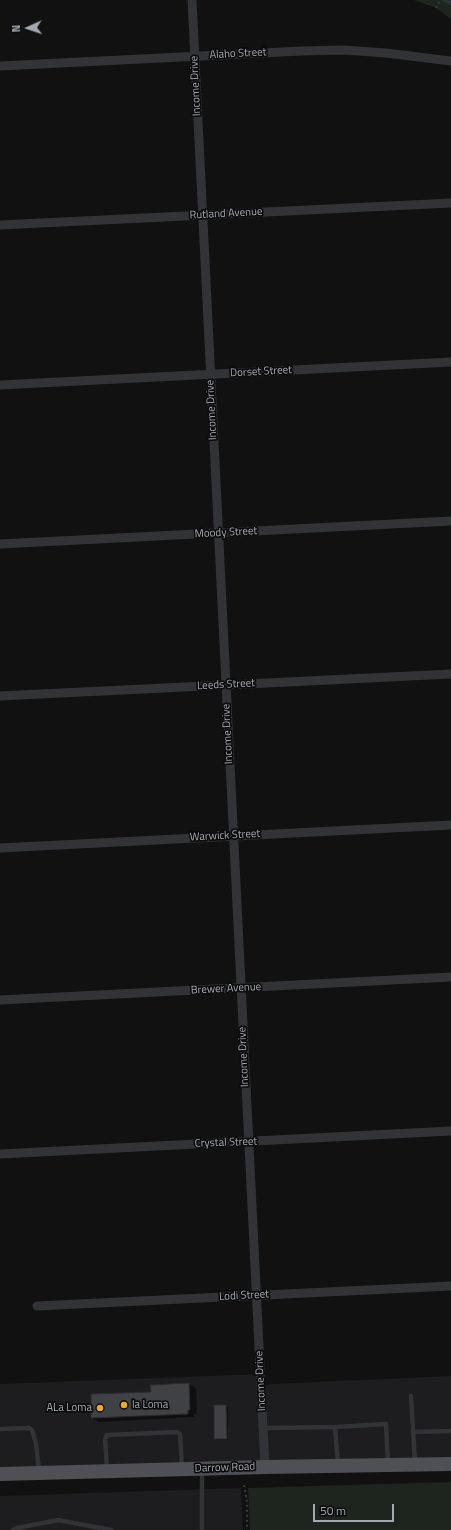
<!DOCTYPE html>
<style>
body{margin:0}
#map{position:relative;width:451px;height:1530px;overflow:hidden;background:#111112;font-family:"Titillium Web",sans-serif}
canvas{display:block}
.north{position:absolute;left:8px;top:8px;width:40px;height:40px;-webkit-text-stroke:3px #0c0c0d;paint-order:stroke;rotate:267deg;font-size:11px;font-weight:700;line-height:16px;text-align:center;color:#a3a8b3}
.north::after{content:'';display:block;margin:auto;width:14px;height:18px;background:#a3a8b3;clip-path:polygon(50% 0,100% 100%,50% 72%,0 100%)}
.scale{position:absolute;left:313px;top:1504px;width:81px;height:18px;box-sizing:border-box;border:2px solid #a3a8b3;border-top:0;padding-left:5px;font-size:12px;line-height:14px;white-space:nowrap;color:#a3a8b3;-webkit-text-stroke:3px #0c0c0d;paint-order:stroke}
</style>
<div id="map">
<canvas width="451" height="1530"></canvas>
<div class="north">N</div>
<div class="scale">50 m</div>
</div>
<script>
const c = document.querySelector('canvas').getContext('2d');
c.lineJoin = 'round';
function fillPath(path, color) {
  c.fillStyle = color;
  c.fill(path, 'evenodd');
}
function toPath(rows) {
  const path = new Path2D();
  for (const r of rows) {
    path.moveTo(r[0], r[1]);
    for (let i = 2; i < r.length; i += 2) path.lineTo(r[i], r[i + 1]);
  }
  return path;
}
function stroke(path, color, width, dash) {
  c.strokeStyle = color;
  c.lineWidth = width;
  c.lineCap = dash ? 'butt' : 'round';
  c.setLineDash(dash || []);
  c.stroke(path);
}
function drawText(font, color, halo, rows, align = 'center') {
  c.font = font + ' "Titillium Web",sans-serif';
  c.lineWidth = 3.5;
  c.setLineDash([]);
  c.textBaseline = 'middle';
  c.strokeStyle = halo;
  c.fillStyle = color;
  for (const [text, x, y, turn = 0] of rows) {
    c.save();
    c.translate(x, y);
    c.rotate((+turn || 0) * Math.PI / 180);
    c.textAlign = isNaN(turn) ? turn : align;
    if (halo) c.strokeText(text, 0, 0);
    c.fillText(text, 0, 0);
    c.restore();
  }
}
const built = toPath([
 [260,1374,261,1387,272,1384,451,1376,451,1464,0,1474,0,1384],
 [241,1488,243,1530,0,1530,0,1496]
]);
const green = toPath([
 [414,0,451,0,451,19,436,8],
 [451,1482,451,1530,250,1530,248,1488]
]);
const shadow = toPath([
 [189,1384,196,1388,197,1414,194,1414,194,1417,99,1422,92,1418,152,1393],
 [226,1406,228,1407,228,1440,217,1440,215,1439]
]);
const stream = toPath([
 [444,0,451,3]
]);
const building = toPath([
 [189,1383,190,1410,188,1410,188,1414,91,1418,91,1394,151,1392,150,1385,189,1383],
 [214,1405,226,1405,227,1439,214,1439,214,1405]
]);
const path = toPath([
 [436,8,440,0],
 [244,1485,247,1502,247,1530]
]);
const lane = toPath([
 [411,1396,415,1463],
 [263,1428,335,1427],
 [0,1429,29,1428,32,1430,36,1444,39,1471],
 [413,1432,451,1431],
 [338,1465,335,1427,386,1424,388,1464],
 [107,1469,105,1439,107,1435,177,1432,180,1434,182,1468],
 [13,1530,17,1528,58,1520,111,1530],
 [202,1530,202,1471]
]);
const street = toPath([
 [192,0,265,1467],
 [0,66,302,51,344,50,386,53,451,61],
 [0,225,451,203],
 [0,385,451,362],
 [0,544,451,521],
 [0,696,451,674],
 [0,848,451,825],
 [0,1000,451,977],
 [0,1154,451,1131],
 [37,1306,451,1286]
]);
const primary = toPath([
 [0,1474,265,1467,451,1464]
]);
const markers = [
 [124,1405,4,"#e9aa33"],
 [100,1408,4,"#e9aa33"]
];
const streetNames = [
 ["Alaho Street",238,54,-3],
 ["Income Drive",196,86,-93],
 ["Rutland Avenue",226,214,-3],
 ["Dorset Street",261,372,-3],
 ["Income Drive",212,410,-93],
 ["Moody Street",226,533,-3],
 ["Leeds Street",226,685,-3],
 ["Income Drive",228,734,-93],
 ["Warwick Street",225,836,-3],
 ["Brewer Avenue",226,989,-3],
 ["Income Drive",244,1057,-93],
 ["Crystal Street",226,1143,-2],
 ["Lodi Street",244,1296,-3],
 ["Income Drive",261,1381,-93],
 ["Darrow Road",225,1468,-2]
];
const poiNames = [
 ["la Loma",132,1405],
 ["ALa Loma",92,1408,"right"]
];
fillPath(built, '#1d1d1f');
fillPath(green, '#1e251e');
fillPath(shadow, '#0007');
stroke(stream, '#2b343a', 3.5);
fillPath(building, '#404145');
stroke(building, '#2b2b2e', 1);
stroke(path, '#383a3e', 2, [2, 3]);
stroke(lane, '#323337', 4.5);
stroke(street, '#323337', 9);
stroke(primary, '#4e5056', 14);
for (const [x, y, r, color] of markers) {
  const dot = new Path2D();
  dot.arc(x, y, r, 0, 2 * Math.PI);
  c.fillStyle = color;
  c.fill(dot);
  stroke(dot, '#0c0c0d', 1.5);
}
drawText('11px', '#a3a8b3', '#0c0c0d', streetNames);
drawText('11px', '#a3a8b3', '#0c0c0d', poiNames, 'left');
</script>
